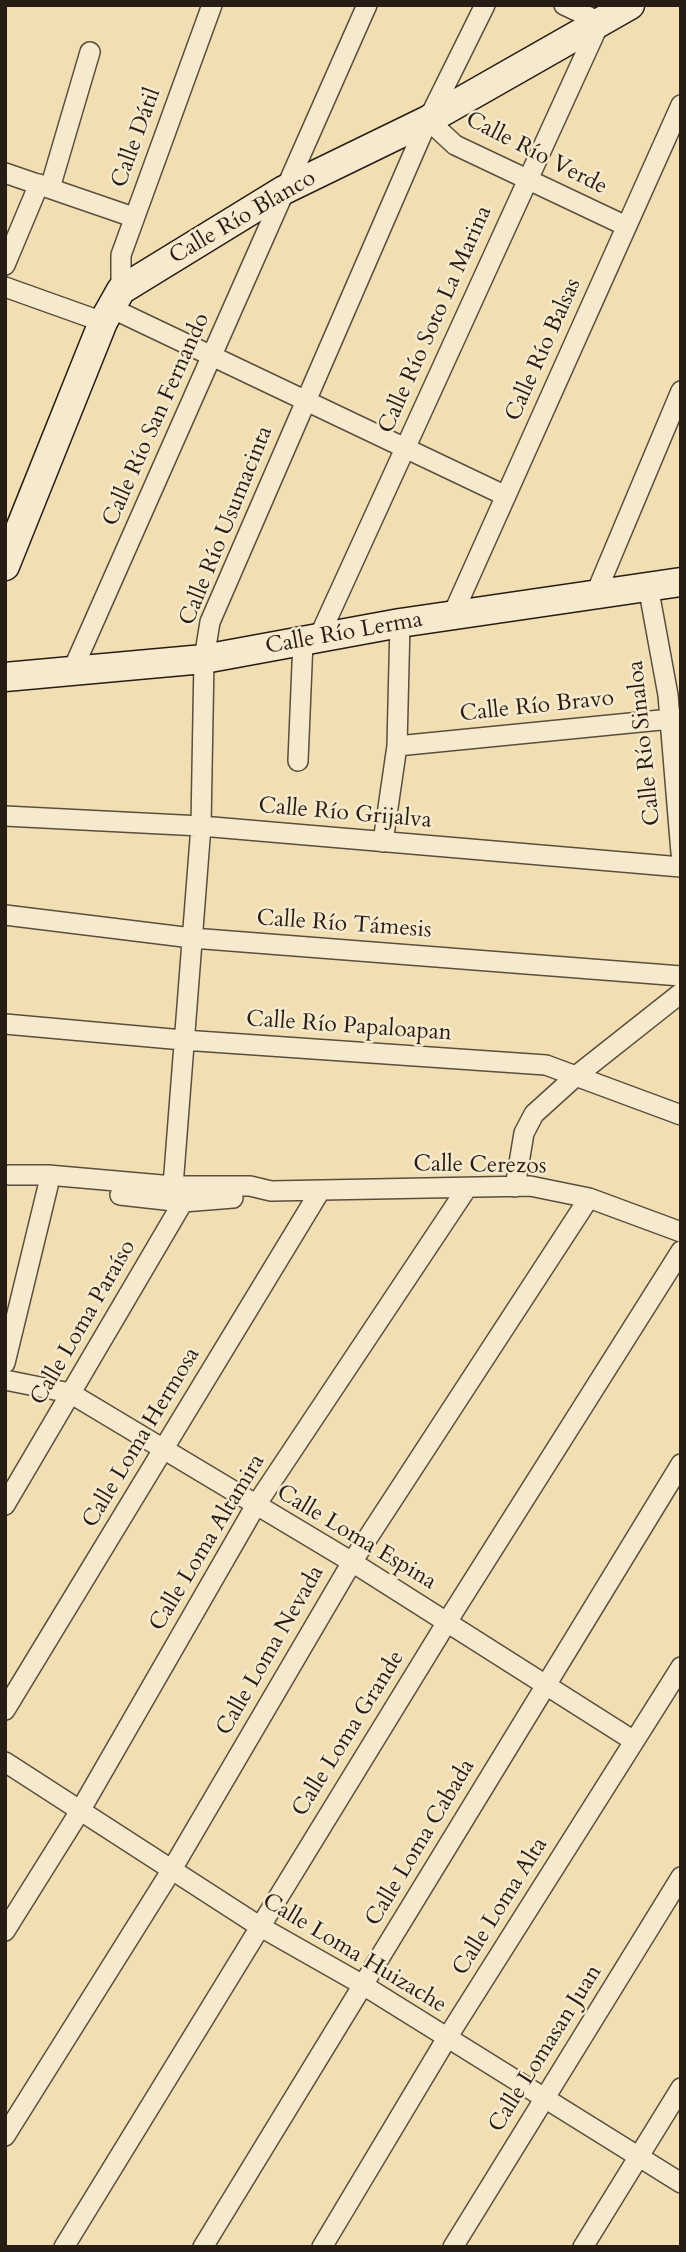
<!DOCTYPE html>
<meta charset="utf-8">
<style>
body{margin:0}
#map{position:relative;width:686px;height:2252px;overflow:hidden;background:#f1dfb3;font-family:Cardo,serif}
canvas{display:block}
.frame{position:absolute;inset:0;border:7px solid #281d14;pointer-events:none}
</style>
<div id="map">
<canvas width="686" height="2252"></canvas>
<div class="frame"></div>
</div>
<script>
const c = document.querySelector('canvas').getContext('2d');
c.lineJoin = 'round';
function toPath(rows) {
  const path = new Path2D();
  for (const r of rows) {
    path.moveTo(r[0], r[1]);
    for (let i = 2; i < r.length; i += 2) path.lineTo(r[i], r[i + 1]);
  }
  return path;
}
function stroke(path, color, width, dash) {
  c.strokeStyle = color;
  c.lineWidth = width;
  c.lineCap = dash ? 'butt' : 'round';
  c.setLineDash(dash || []);
  c.stroke(path);
}
function drawText(font, color, halo, rows, align = 'center') {
  c.font = font + ' Cardo,serif';
  c.lineWidth = 5;
  c.setLineDash([]);
  c.textBaseline = 'middle';
  c.strokeStyle = halo;
  c.fillStyle = color;
  for (const [text, x, y, turn = 0] of rows) {
    c.save();
    c.translate(x, y);
    c.rotate((+turn || 0) * Math.PI / 180);
    c.textAlign = isNaN(turn) ? turn : align;
    if (halo) c.strokeText(text, 0, 0);
    c.fillText(text, 0, 0);
    c.restore();
  }
}
const street = toPath([
 [564,5,600,22],
 [428,120,455,145,626,226],
 [5,173,133,217],
 [50,188,90,52],
 [5,265,39,184],
 [5,287,103,322],
 [121,290,121,255,212,5],
 [111,308,506,496],
 [648,586,668,695,681,853],
 [596,593,681,391],
 [452,616,681,105],
 [318,639,600,22],
 [73,669,367,5],
 [397,746,681,718],
 [298,761,303,641],
 [5,816,201,826,681,867],
 [383,842,397,746,400,623],
 [5,915,192,938,681,976],
 [5,1024,183,1040,546,1065,681,1115],
 [9,1175,48,1175,173,1186,250,1186,271,1191,530,1186,589,1198,681,1232],
 [173,1186,201,826,204,659,210,622,428,120,485,5],
 [515,1187,524,1133,534,1114,576,1076,681,993],
 [120,1195,183,1202,233,1198],
 [5,1363,48,1186],
 [5,1380,70,1393,352,1562,634,1741],
 [5,1505,183,1202],
 [5,1710,320,1191],
 [5,1762,259,1926,363,1985,681,2183],
 [5,1931,80,1811,256,1505,467,1188],
 [5,2136,171,1871,352,1562,589,1198],
 [64,2247,447,1622,681,1251],
 [203,2247,681,1464],
 [322,2247,447,2038,681,1667],
 [453,2247,681,1877],
 [583,2247,681,2088]
]);
const secondary = toPath([
 [5,566,103,322,121,290,284,190,428,120,630,5],
 [5,677,204,659,400,623,681,582]
]);
const streetNames = [
 ["Calle Dátil",137,138,-70],
 ["Calle Río Verde",536,154,27],
 ["Calle Río Blanco",243,218,-30],
 ["Calle Río Soto La Marina",436,320,-66],
 ["Calle Río Balsas",544,350,-66],
 ["Calle Río San Fernando",157,420,-66],
 ["Calle Río Usumacinta",227,526,-68],
 ["Calle Río Lerma",344,634,-10],
 ["Calle Río Bravo",537,707,-6],
 ["Calle Río Sinaloa",645,743,-96],
 ["Calle Río Grijalva",345,814,5],
 ["Calle Río Támesis",344,925,4],
 ["Calle Río Papaloapan",349,1027,4],
 ["Calle Cerezos",480,1166,1],
 ["Calle Loma Paraíso",84,1323,-60],
 ["Calle Loma Hermosa",142,1438,-59],
 ["Calle Loma Espina",356,1538,31],
 ["Calle Loma Altamira",208,1543,-59],
 ["Calle Loma Nevada",271,1651,-60],
 ["Calle Loma Grande",349,1734,-58],
 ["Calle Loma Cabada",421,1843,-59],
 ["Calle Loma Alta",501,1907,-58],
 ["Calle Loma Huizache",354,1954,31],
 ["Calle Lomasan Juan",546,2049,-58]
];
stroke(street, '#5a4e3c', 22);
stroke(secondary, '#281d14', 31);
stroke(street, '#f6eace', 19);
stroke(secondary, '#f6eace', 28);
drawText('23px', '#281d14', '#f6eace', streetNames);
</script>
